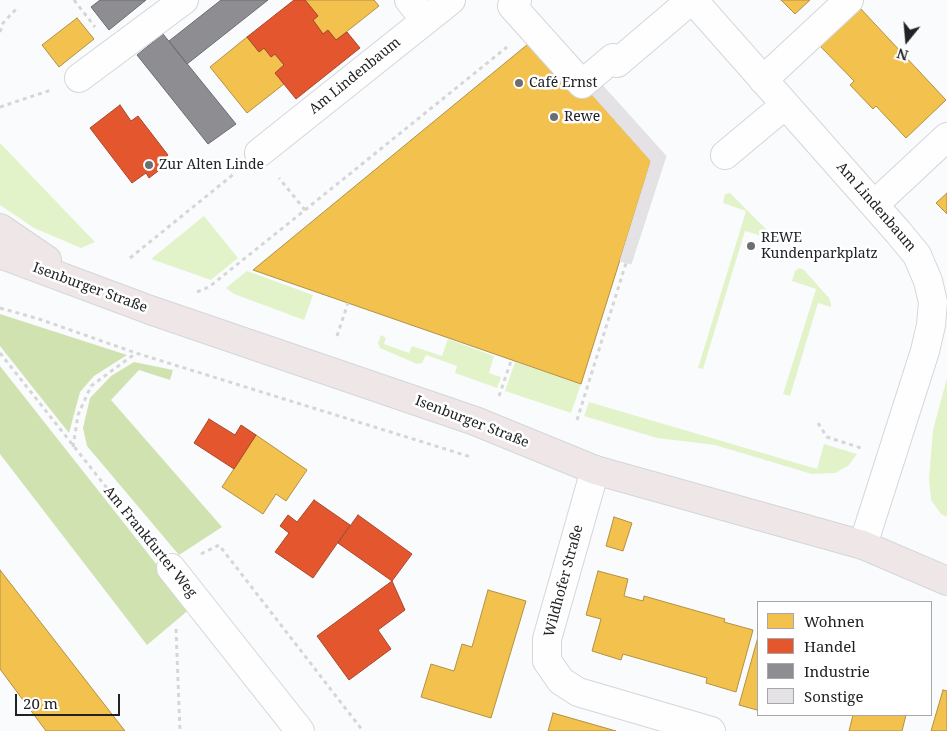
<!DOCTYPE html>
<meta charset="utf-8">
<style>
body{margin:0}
#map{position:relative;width:947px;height:731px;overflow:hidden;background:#f9fbfd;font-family:"Noto Serif",serif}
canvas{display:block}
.legend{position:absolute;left:757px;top:601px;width:175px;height:115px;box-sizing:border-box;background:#fff;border:1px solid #a6a7a8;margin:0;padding:6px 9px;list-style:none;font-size:15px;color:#202225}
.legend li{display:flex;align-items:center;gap:10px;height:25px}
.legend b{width:25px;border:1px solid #a6a7a8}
.north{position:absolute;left:882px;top:15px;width:50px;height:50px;-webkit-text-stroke:4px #fff;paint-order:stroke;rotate:197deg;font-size:14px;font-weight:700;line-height:20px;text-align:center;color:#202225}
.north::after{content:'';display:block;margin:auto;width:18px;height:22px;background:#202225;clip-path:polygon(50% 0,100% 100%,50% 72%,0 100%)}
.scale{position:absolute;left:15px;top:694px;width:105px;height:22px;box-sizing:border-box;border:2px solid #202225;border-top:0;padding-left:6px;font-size:15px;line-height:18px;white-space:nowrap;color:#202225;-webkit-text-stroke:4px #fff;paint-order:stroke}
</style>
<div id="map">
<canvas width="947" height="731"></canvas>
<ul class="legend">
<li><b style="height:14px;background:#f2c14e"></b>Wohnen</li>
<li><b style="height:14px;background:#e4572e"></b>Handel</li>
<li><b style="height:14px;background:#8d8d92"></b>Industrie</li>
<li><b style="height:14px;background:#e4e2e5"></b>Sonstige</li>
</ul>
<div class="north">N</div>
<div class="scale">20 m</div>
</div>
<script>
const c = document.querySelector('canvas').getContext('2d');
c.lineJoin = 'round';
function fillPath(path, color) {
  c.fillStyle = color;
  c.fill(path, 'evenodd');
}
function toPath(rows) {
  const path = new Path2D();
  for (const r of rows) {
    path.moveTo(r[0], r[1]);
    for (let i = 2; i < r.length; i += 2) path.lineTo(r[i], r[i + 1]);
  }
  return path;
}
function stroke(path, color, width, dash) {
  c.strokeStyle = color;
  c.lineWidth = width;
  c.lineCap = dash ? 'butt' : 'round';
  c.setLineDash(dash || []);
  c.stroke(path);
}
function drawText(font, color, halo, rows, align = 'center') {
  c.font = font + ' "Noto Serif",serif';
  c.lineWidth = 5;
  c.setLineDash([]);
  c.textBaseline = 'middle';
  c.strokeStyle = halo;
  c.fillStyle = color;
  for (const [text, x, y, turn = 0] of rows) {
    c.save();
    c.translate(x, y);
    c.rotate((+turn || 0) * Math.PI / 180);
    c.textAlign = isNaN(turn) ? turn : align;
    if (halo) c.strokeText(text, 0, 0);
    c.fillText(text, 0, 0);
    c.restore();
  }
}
const green = toPath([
 [0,143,95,242,81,248,34,228,0,205],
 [730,193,771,234,770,238,745,231,703,369,698,368,746,211,723,203,725,194],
 [204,216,238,258,211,280,151,259],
 [799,268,804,270,829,298,831,304,831,307,818,303,790,396,783,394,816,289,792,281,795,271],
 [247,271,313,295,304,320,234,294,226,288],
 [381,335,386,338,384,344,409,353,412,346,442,356,448,339,494,356,489,373,501,377,497,388,455,373,457,366,426,355,422,363,417,364,380,348,378,343],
 [515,362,581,384,571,413,505,391],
 [947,378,947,517,941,514,931,500,929,478,933,430],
 [589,402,817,469,824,444,857,454,848,466,835,473,812,474,715,445,657,438,584,416]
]);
const forest = toPath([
 [0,314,127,355,94,376,80,392,69,433,0,346],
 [134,362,173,370,170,380,139,370,111,400,222,527,179,555,87,446,83,428,90,398,111,376],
 [0,366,191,608,147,645,0,454]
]);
const homes = toPath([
 [305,0,374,0,379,6,336,40,328,30,323,34,313,20,318,16,305,0],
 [781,0,810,0,795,14,781,0],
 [860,8,946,100,906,138,876,106,873,109,850,85,854,81,820,46,860,8],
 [77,18,94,39,59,67,42,45,77,18],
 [539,35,651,161,581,384,253,270,539,35],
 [247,37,259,52,264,48,271,57,275,54,284,65,275,73,284,84,247,113,210,67,247,37],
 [947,193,947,214,936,203,947,193],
 [256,435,307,470,286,501,276,494,263,514,222,487,256,435],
 [614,517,632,523,623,551,606,546,614,517],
 [0,570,125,731,46,731,0,669,0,570],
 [598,571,628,579,624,596,643,601,644,596,725,619,724,622,753,630,736,692,706,683,707,678,623,654,621,660,592,651,601,619,586,615,598,571],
 [488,590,526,601,491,718,421,697,431,664,454,671,462,644,472,647,488,590],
 [758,637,758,707,757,710,739,705,758,637],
 [943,690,947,691,947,731,931,731,943,690],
 [553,713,616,731,548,731,553,713],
 [853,715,906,715,902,731,849,731,853,715]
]);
const shops = toPath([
 [294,0,305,0,318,16,313,20,323,34,328,30,336,40,347,32,360,48,296,99,275,73,284,65,275,54,271,57,264,48,259,52,247,37,294,0],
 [120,105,131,121,138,116,168,155,158,163,162,168,149,178,146,173,132,183,90,128,120,105],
 [209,419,235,435,241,425,256,435,234,469,194,443,209,419],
 [314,500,350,525,313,578,275,552,289,533,280,526,288,515,297,522,314,500],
 [358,515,412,554,392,581,338,543,358,515],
 [392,581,405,610,378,630,391,649,349,680,317,636,392,581]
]);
const industry = toPath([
 [100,0,146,0,109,30,91,7,100,0],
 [221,0,268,0,187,64,169,41,221,0],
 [163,34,236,124,208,144,137,55,163,34]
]);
const building = toPath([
 [549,26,666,156,631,264,620,261,651,161,539,35,549,26]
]);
const path = toPath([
 [74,0,95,27],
 [0,32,3,23,18,7],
 [0,107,51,90],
 [305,210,507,47],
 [130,258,235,173],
 [197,292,209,287,305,210,279,178],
 [0,308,39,319,136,353,471,457],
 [337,336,348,303],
 [0,353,152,545],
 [499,396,511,361],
 [577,420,626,263],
 [818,423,827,437,861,448],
 [73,447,78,415,91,386,136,353],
 [201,554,219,545,363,731],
 [176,629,180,731]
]);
const minor = toPath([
 [409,0,425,20],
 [517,0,512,6,582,84,613,58,617,63,691,0],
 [693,0,898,232,917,255,928,281,933,302,931,325,925,351,863,545],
 [79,78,184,0],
 [763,80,849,0],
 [259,153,451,0],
 [725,155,785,105],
 [875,204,947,137],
 [595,470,547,639,547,661,561,681,578,692,711,731],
 [171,568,300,731]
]);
const major = toPath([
 [0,228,47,260],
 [0,254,150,310,475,421,595,470,863,545,947,581]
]);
const markers = [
 [519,83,5,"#6c6e71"],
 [554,117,5,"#6c6e71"],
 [149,165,5,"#6c6e71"],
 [751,246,5,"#6c6e71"]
];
const streetNames = [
 ["Am Lindenbaum",355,76,-39],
 ["Am Lindenbaum",876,207,49],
 ["Isenburger Straße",90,288,20],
 ["Isenburger Straße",472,422,21],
 ["Am Frankfurter Weg",150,542,51],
 ["Wildhofer Straße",564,581,-75]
];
const poiNames = [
 ["Café Ernst",529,83],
 ["Rewe",564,117],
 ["Zur Alten Linde",159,165],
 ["REWE",761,238],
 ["Kundenparkplatz",761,254]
];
fillPath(green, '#e3f3c9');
fillPath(forest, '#d1e2b1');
fillPath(homes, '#f2c14e');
stroke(homes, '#b39142', 1);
fillPath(shops, '#e4572e');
stroke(shops, '#a9472b', 1);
fillPath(industry, '#8d8d92');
stroke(industry, '#6c6d71', 1);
fillPath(building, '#e4e2e5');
stroke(building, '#e1e0e1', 1);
stroke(minor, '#d4d6d9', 30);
stroke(major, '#d4d6d7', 30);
stroke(path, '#d6d6d7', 3, [4, 4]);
stroke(minor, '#fefeff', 28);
stroke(major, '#efe7e7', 28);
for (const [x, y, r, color] of markers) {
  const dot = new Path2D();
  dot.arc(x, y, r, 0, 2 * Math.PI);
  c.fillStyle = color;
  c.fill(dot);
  stroke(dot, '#fff', 2);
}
drawText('14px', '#202225', '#fff', streetNames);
drawText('14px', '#202225', '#fff', poiNames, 'left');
</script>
